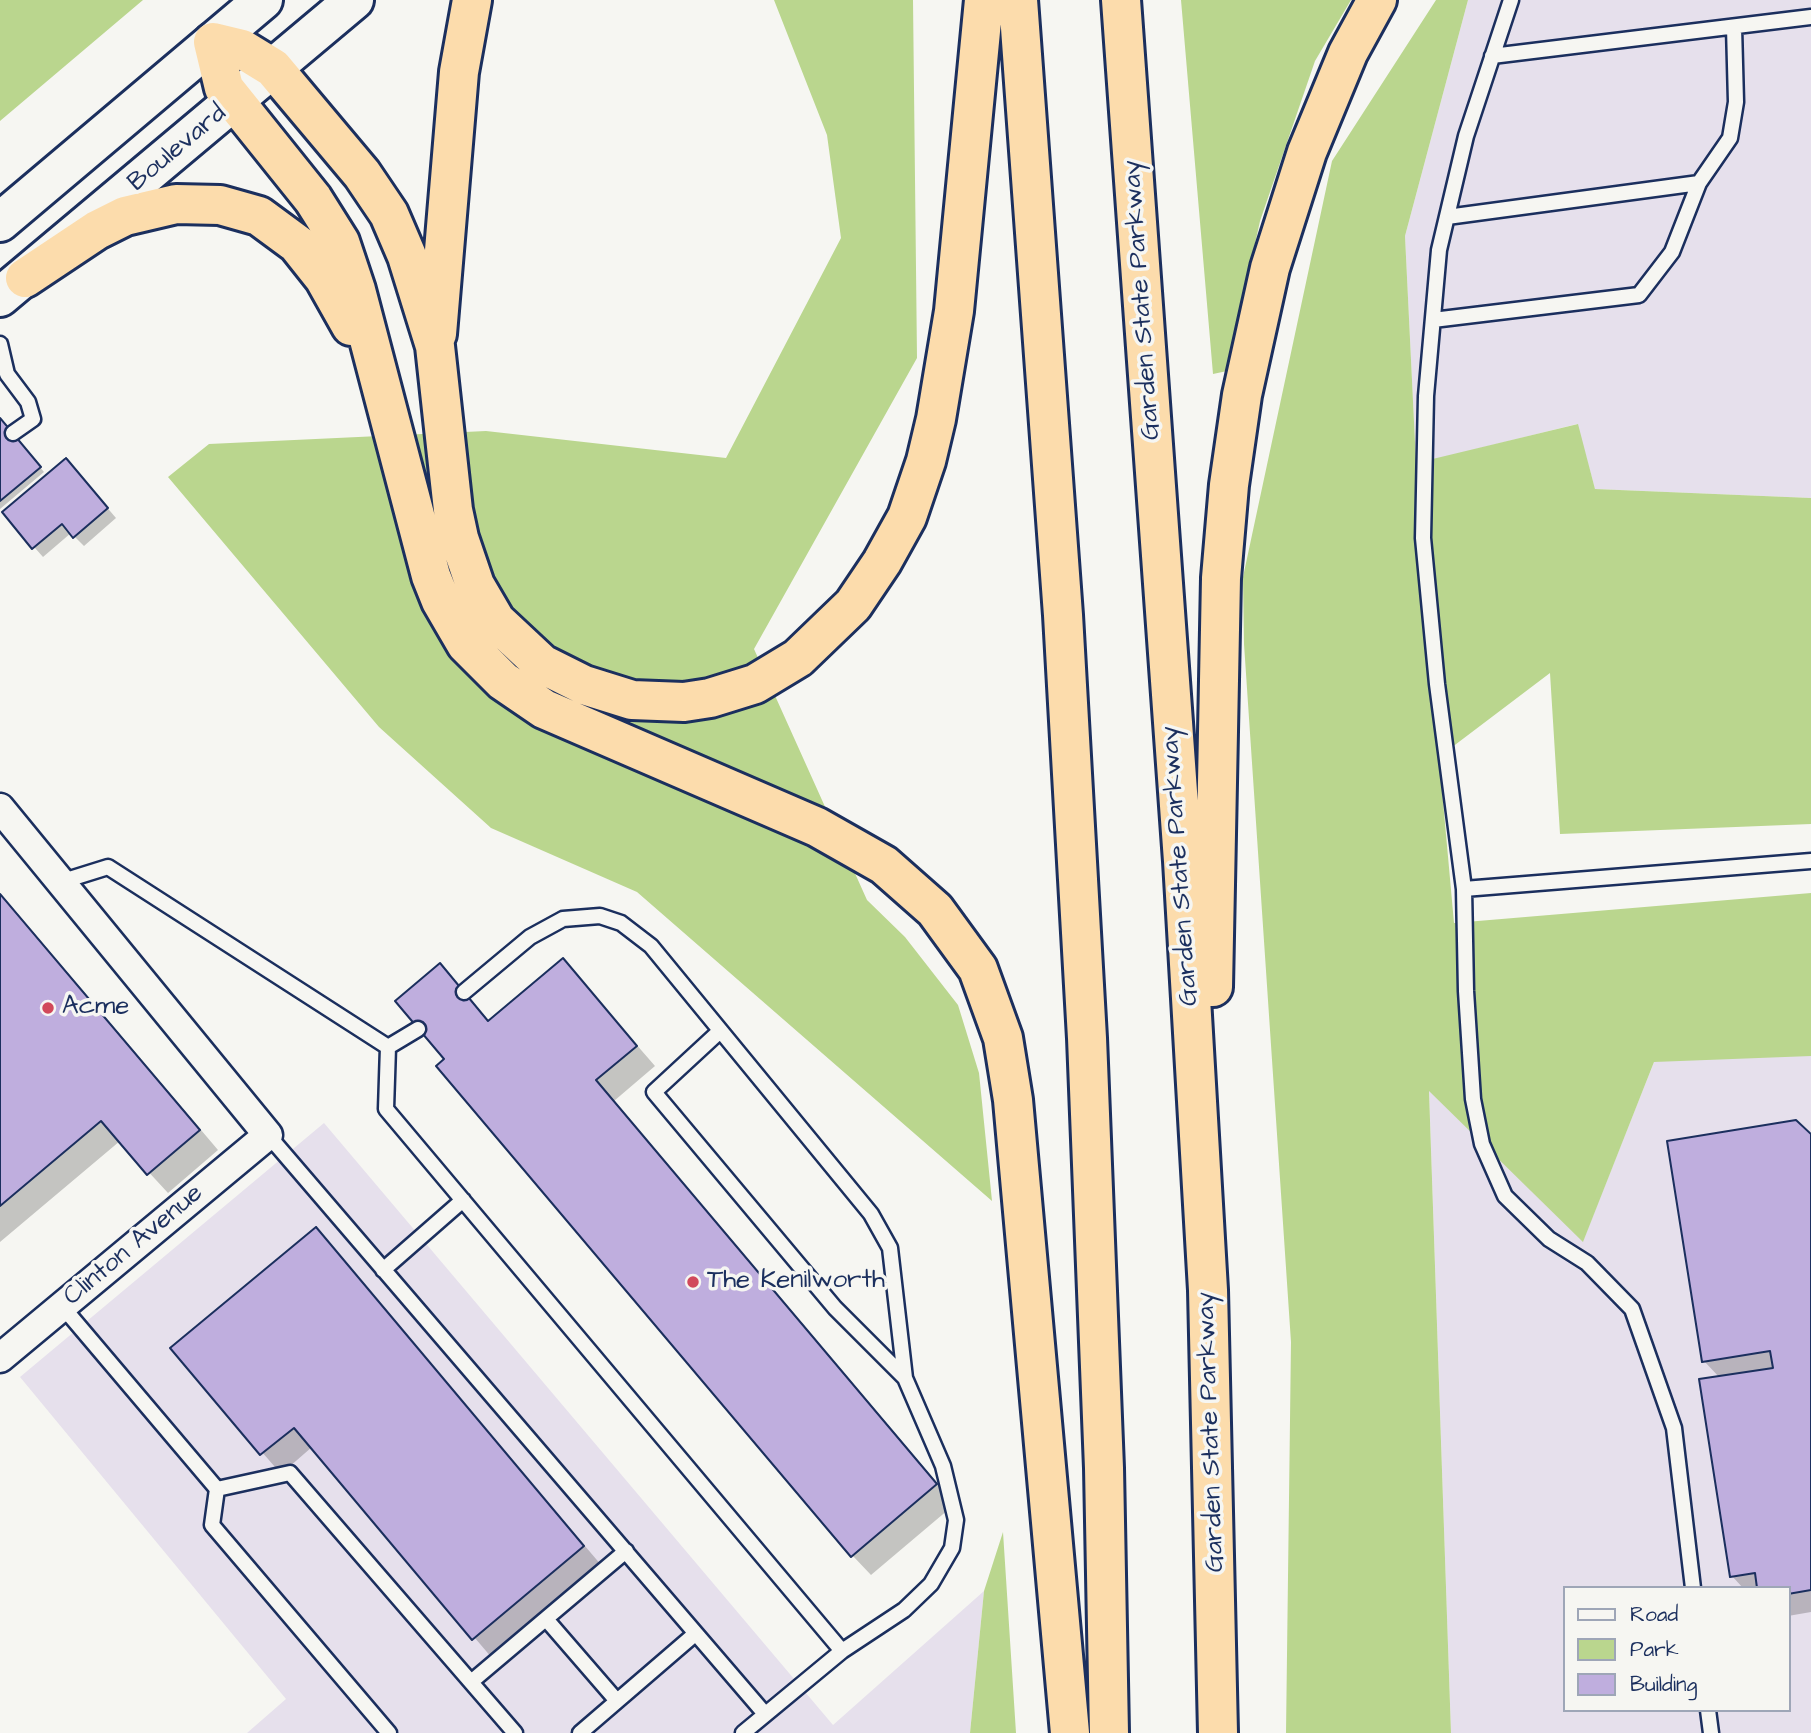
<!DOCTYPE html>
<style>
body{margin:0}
#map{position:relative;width:1811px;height:1733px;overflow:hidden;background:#f6f6f2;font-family:"Architects Daughter",sans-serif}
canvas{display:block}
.legend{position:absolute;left:1563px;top:1586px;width:228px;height:126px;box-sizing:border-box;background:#f6f6f2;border:2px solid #9ea6b7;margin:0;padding:9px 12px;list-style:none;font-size:21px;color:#1b2f5e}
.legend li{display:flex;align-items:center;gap:14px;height:35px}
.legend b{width:35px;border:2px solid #9ea6b7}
</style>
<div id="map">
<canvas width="1811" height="1733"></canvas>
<ul class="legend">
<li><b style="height:9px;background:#f6f6f2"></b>Road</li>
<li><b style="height:19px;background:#bad68e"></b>Park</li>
<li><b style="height:19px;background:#bfaede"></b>Building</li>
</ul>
</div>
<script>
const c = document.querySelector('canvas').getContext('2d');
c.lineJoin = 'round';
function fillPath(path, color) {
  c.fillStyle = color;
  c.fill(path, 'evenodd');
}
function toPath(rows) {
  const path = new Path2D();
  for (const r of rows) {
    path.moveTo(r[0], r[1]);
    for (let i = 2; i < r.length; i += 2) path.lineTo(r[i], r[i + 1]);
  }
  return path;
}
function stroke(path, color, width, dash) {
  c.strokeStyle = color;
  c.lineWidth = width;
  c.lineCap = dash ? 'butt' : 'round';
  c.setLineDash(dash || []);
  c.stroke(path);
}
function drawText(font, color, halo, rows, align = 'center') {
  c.font = font + ' "Architects Daughter",sans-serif';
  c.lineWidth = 7;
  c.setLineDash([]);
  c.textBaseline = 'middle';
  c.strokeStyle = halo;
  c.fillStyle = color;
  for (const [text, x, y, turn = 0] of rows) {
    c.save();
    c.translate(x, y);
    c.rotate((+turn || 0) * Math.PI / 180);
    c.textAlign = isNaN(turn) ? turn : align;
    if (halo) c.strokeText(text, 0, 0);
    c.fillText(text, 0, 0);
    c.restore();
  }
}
const built = toPath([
 [1468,0,1811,0,1811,498,1595,489,1577,424,1416,464,1405,236],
 [1811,1040,1811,1733,1451,1733,1429,1090,1583,1241,1654,1062],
 [1564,1588,1788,1588,1788,1710,1564,1710],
 [324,1123,833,1725,984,1591,970,1733,247,1733,286,1699,20,1377]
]);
const green = toPath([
 [0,0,143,0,0,121],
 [774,0,913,0,917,358,754,649,867,900,905,937,958,1005,979,1073,992,1201,637,892,491,828,379,727,168,477,209,444,486,431,726,458,841,238,827,135],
 [1181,0,1351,0,1315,61,1260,221,1227,371,1213,374],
 [1436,0,1468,0,1405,236,1416,463,1578,424,1595,489,1811,498,1811,824,1560,834,1550,673,1439,757,1454,923,1811,893,1811,1056,1654,1062,1583,1242,1429,1091,1451,1733,1286,1733,1291,1342,1244,644,1243,577,1332,161],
 [1003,1532,1016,1733,970,1733,984,1591]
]);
const shadow = toPath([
 [0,419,44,472,0,509],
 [75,470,116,518,84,546,71,533,43,557,4,513],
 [0,893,218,1150,168,1193,120,1141,0,1242],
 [563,960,655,1066,614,1101,955,1504,871,1575,852,1555,446,1059,439,966,490,1022],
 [1811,1136,1811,1612,1788,1616,1788,1588,1743,1588,1732,1576,1720,1378,1704,1361],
 [315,1229,602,1566,492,1658,312,1447,281,1474,172,1348]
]);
const building = toPath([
 [0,418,41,467,0,501,0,418],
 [66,458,108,508,73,538,62,524,32,549,2,512,66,458],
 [0,894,200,1130,147,1175,101,1121,0,1206,0,894],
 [563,958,637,1046,596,1080,937,1484,851,1557,436,1066,444,1059,395,1001,440,963,488,1021,563,958],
 [1796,1120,1811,1134,1811,1590,1788,1594,1788,1588,1757,1588,1755,1573,1730,1577,1699,1379,1773,1368,1770,1351,1702,1362,1667,1141,1796,1120],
 [316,1227,584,1546,472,1640,294,1428,260,1455,170,1348,316,1227]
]);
const service = toPath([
 [1511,0,1466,136,1439,250,1426,396,1423,538,1437,684,1464,889,1466,991,1473,1099,1482,1144,1505,1196,1549,1239,1587,1263,1632,1309,1674,1428,1693,1588],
 [1492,56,1811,17],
 [1447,217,1699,183,1730,138,1736,102,1734,27],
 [1433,320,1639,295,1672,252,1699,183],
 [0,344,7,374,28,402,33,419,13,433],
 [60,882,108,867,388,1047],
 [1464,889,1811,861],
 [464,992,530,937,563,919,600,916,621,923,651,946,871,1214,890,1248,905,1378,943,1466,956,1520,952,1548,931,1584,904,1610,842,1651,743,1733],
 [720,1031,654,1092,835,1308,905,1378],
 [388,1047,386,1109,842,1651],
 [388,1047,418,1029],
 [268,1135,765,1714],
 [383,1270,463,1200],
 [62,1306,217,1489,290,1473,515,1733],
 [217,1489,212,1525,389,1733],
 [546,1619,617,1701],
 [471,1682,626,1551],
 [1708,1710,1711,1733],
 [580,1733,695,1634]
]);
const minor = toPath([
 [0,808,268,1135,0,1358]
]);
const secondary = toPath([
 [0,222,263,0],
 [0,297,354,0]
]);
const motorway = toPath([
 [984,0,954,311,936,419,926,461,907,517,882,562,853,605,798,658,755,684,710,698,684,702,632,700,584,685,542,664,496,621,475,585,459,538,453,510,435,346,407,256,389,214,362,174,273,68,242,49,213,42,224,88,313,199,340,242,356,290,431,576,441,601,466,644,503,681,544,709,817,827,884,865,935,910,978,969,1003,1038,1013,1100,1070,1733],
 [1018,0,1063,615,1087,1038,1104,1468,1109,1733],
 [1121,0,1183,861,1208,1290,1218,1733],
 [25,278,97,230,125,216,176,204,220,205,259,216,297,244,324,278,351,326],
 [437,334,459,72,472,0],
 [1213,987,1221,578,1229,485,1242,395,1270,268,1307,152,1348,53,1377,0]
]);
const markers = [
 [48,1008,7,"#d1495b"],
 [693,1282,7,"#d1495b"]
];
const streetNames = [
 ["Boulevard",178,149,-40],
 ["Garden State Parkway",1143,300,-94],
 ["Garden State Parkway",1181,866,-94],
 ["Clinton Avenue",134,1246,-40],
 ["Garden State Parkway",1212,1432,-92]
];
const poiNames = [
 ["Acme",62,1008],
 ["The Kenilworth",707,1282]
];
fillPath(built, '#e6e0ec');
fillPath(green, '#bad68e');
fillPath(shadow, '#0003');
fillPath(building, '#bfaede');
stroke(building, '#1b2f5e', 2);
stroke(service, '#1b2f5e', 19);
stroke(minor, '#1b2f5e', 33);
stroke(secondary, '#1b2f5e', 44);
stroke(motorway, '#1b2f5e', 44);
stroke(service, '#f6f6f2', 14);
stroke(minor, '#f6f6f2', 28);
stroke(secondary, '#f6f6f2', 38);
stroke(motorway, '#fcdcac', 38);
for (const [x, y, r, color] of markers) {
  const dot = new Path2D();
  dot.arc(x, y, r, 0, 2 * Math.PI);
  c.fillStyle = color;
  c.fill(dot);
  stroke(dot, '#f6f6f2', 2.5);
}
drawText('26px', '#1b2f5e', '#f6f6f2', streetNames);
drawText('26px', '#1b2f5e', '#f6f6f2', poiNames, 'left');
</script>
